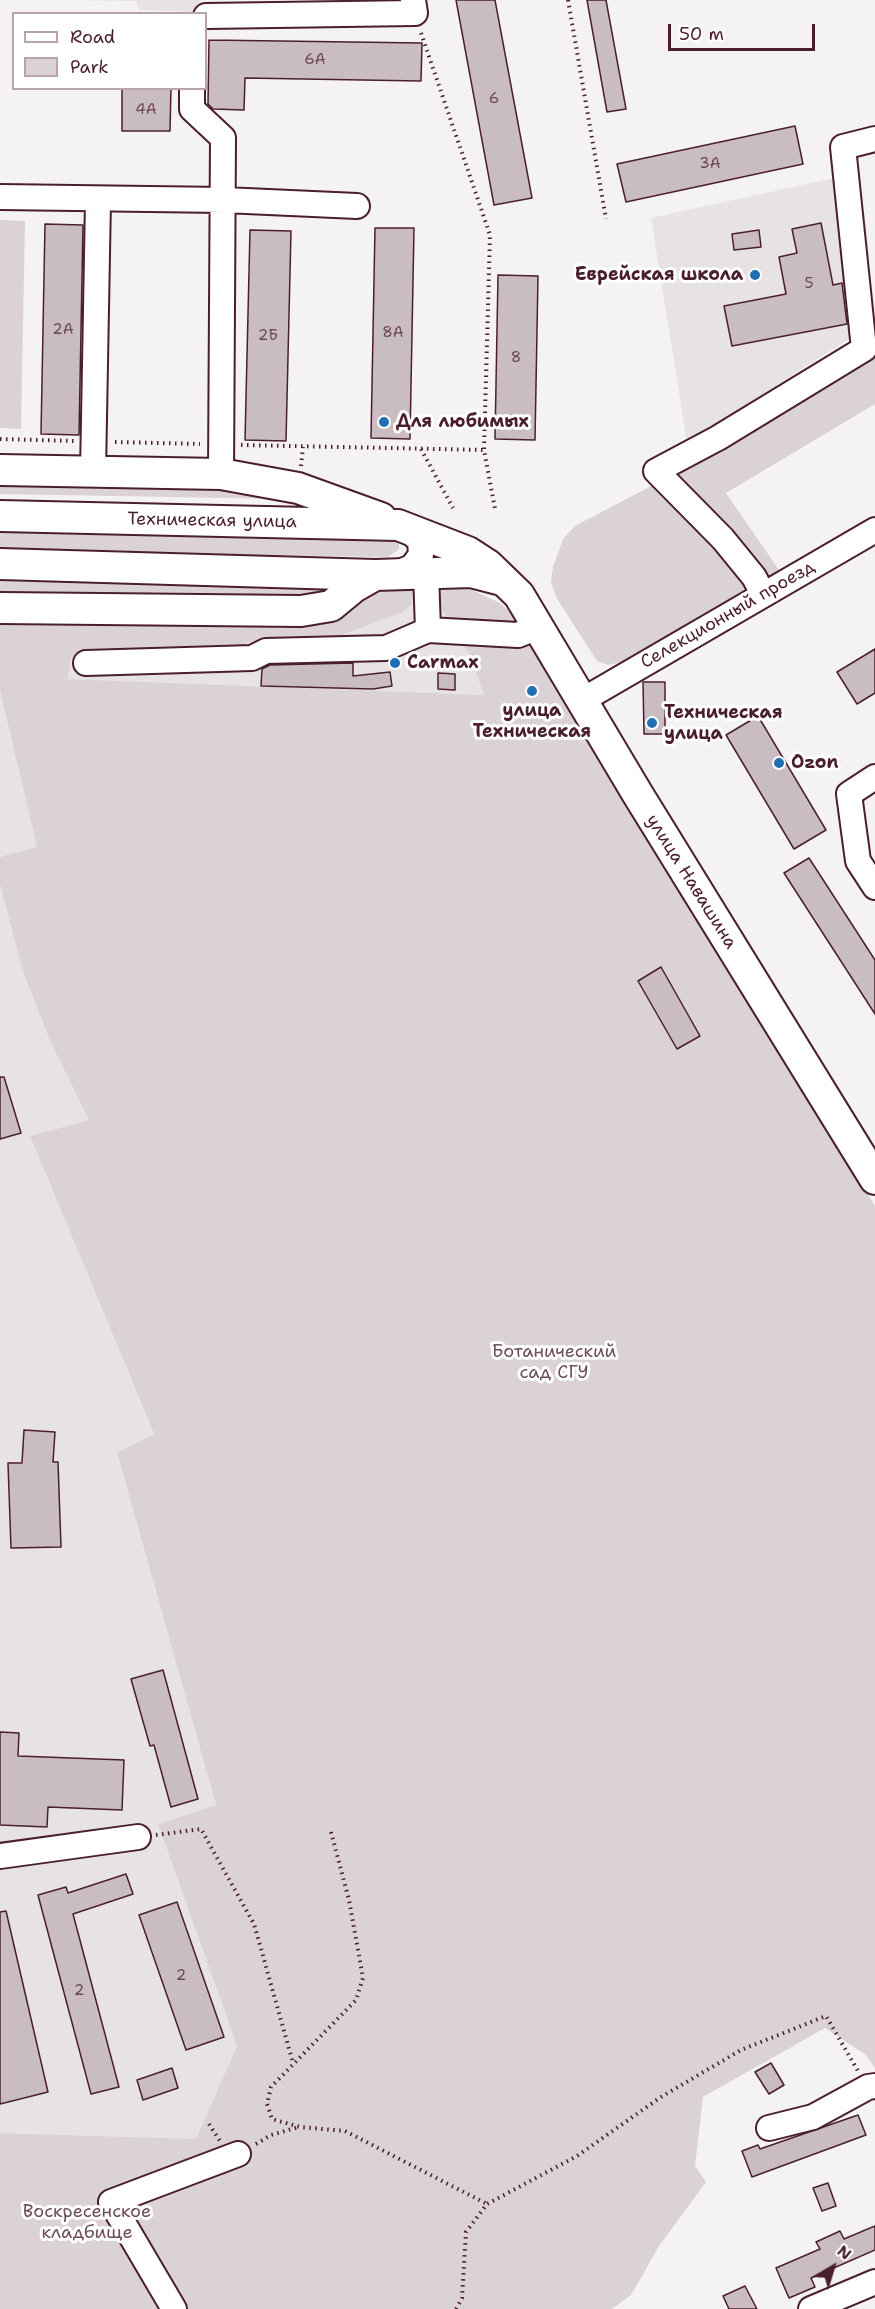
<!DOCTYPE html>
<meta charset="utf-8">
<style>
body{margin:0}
#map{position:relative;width:875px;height:2309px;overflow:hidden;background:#f4f2f2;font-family:"Shantell Sans",sans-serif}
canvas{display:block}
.legend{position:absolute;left:12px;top:12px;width:195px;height:78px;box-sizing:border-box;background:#fff;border:2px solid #b7a5aa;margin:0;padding:8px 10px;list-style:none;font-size:18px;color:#4a1f2b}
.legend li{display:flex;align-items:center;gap:12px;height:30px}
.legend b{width:30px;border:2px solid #b7a5aa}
.north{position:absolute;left:803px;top:2237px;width:60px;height:60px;-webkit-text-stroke:4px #fff;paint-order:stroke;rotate:38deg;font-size:16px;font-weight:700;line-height:24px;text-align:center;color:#4a1f2b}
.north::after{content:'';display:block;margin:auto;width:21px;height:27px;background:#4a1f2b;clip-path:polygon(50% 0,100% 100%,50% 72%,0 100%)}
.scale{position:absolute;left:668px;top:24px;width:147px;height:27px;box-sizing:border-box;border:3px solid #4a1f2b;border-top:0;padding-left:8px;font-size:18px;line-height:21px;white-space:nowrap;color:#4a1f2b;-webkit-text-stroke:4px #fff;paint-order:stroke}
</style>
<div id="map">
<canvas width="875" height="2309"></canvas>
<ul class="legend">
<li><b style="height:8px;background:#fff"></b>Road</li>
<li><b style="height:16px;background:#dbd2d5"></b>Park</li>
</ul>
<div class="north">N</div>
<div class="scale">50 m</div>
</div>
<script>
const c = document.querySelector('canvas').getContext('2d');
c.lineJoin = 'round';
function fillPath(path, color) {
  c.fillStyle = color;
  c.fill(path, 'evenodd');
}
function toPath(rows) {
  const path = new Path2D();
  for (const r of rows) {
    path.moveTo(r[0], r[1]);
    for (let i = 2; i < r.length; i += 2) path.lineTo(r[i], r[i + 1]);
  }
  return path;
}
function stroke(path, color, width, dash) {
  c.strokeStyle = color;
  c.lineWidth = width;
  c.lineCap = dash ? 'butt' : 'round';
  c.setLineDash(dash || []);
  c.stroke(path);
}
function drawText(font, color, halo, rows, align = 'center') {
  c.font = font + ' "Shantell Sans",sans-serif';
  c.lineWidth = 6;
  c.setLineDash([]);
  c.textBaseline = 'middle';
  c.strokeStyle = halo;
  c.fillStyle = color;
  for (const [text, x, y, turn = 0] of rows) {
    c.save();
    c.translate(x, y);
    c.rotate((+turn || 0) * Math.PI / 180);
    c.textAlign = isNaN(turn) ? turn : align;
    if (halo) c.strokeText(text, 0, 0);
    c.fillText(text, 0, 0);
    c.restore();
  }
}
const built = toPath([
 [69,0,201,0,200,12,139,10,136,1],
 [834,178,860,332,687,442,651,218],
 [412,581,440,582,440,606,470,656,484,695,68,679,70,657,242,653,247,642,341,636,403,612,412,605],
 [0,691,37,848,0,857],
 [0,884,23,972,50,1041,89,1120,30,1136,154,1435,117,1454,216,1805,158,1824,237,2046,196,2139,0,2133]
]);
const green = toPath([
 [0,220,25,221,21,429,0,428],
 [875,349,875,404,726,493,781,573,621,662,608,665,597,661,556,597,551,582,553,567,563,539,575,526,676,473],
 [0,477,220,481,285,499,0,494],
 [0,528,392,536,399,542,399,549,388,557,0,551],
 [0,581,320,586,321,590,315,595,296,599,0,595],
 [412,581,412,605,403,612,340,636,247,642,243,653,71,657,68,679,484,695,470,656,440,606,440,582,463,586,500,603,510,612,875,1206,875,2068,866,2055,825,2028,703,2097,695,2166,706,2182,659,2246,631,2295,612,2309,0,2309,0,2133,196,2139,237,2046,158,1824,216,1805,117,1453,154,1434,30,1136,89,1120,50,1041,23,972,0,884,0,857,37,847,0,691,0,616,351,609,394,583]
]);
const building = toPath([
 [456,0,495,0,532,198,494,205,456,0],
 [587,0,606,0,626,109,607,112,587,0],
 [209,40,422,43,421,81,245,78,244,110,213,109,208,104,209,40],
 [122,88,171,88,170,131,122,131,122,88],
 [795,126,803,164,626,202,617,164,795,126],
 [821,223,833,285,842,283,847,324,732,346,724,306,786,294,779,257,797,253,792,229,821,223],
 [45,224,83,225,79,435,41,434,45,224],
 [375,228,414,228,410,439,371,438,375,228],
 [250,230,291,231,286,441,245,440,250,230],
 [759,230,761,247,734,250,732,234,759,230],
 [498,275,538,276,535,440,495,439,498,275],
 [875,649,875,693,857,704,837,672,875,649],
 [353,663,353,676,390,672,392,686,373,689,261,686,262,669,270,665,353,663],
 [438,673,455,674,455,690,438,689,438,673],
 [643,682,665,682,665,734,644,734,643,682],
 [758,716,826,830,794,849,726,735,758,716],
 [809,858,875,960,875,1014,784,873,809,858],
 [661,967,700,1036,677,1049,638,981,661,967],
 [0,1077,4,1077,21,1133,0,1139,0,1077],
 [24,1430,55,1432,53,1462,58,1462,61,1547,11,1548,8,1463,22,1463,24,1430],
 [163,1670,198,1799,171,1807,154,1745,150,1746,131,1679,163,1670],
 [0,1732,19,1733,18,1756,124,1760,122,1810,48,1807,47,1827,0,1825,0,1732],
 [126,1874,133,1894,73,1914,119,2087,91,2094,38,1895,66,1887,68,1893,126,1874],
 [177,1902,224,2037,186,2050,139,1915,177,1902],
 [6,1911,48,2092,0,2104,0,1912,6,1911],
 [771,2063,784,2085,769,2094,755,2072,771,2063],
 [172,2068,178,2088,143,2100,137,2080,172,2068],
 [858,2115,866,2135,752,2177,742,2151,758,2145,760,2149,858,2115],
 [828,2183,836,2206,822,2211,813,2188,828,2183],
 [875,2226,875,2250,811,2278,815,2287,789,2298,776,2268,820,2249,816,2242,840,2231,844,2239,875,2226],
 [745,2286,757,2309,729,2309,723,2296,745,2286]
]);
const path = toPath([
 [568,0,606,219],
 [421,33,490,235,484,450,495,509],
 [0,439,74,441],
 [115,442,200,444],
 [241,445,484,450],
 [421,449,453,508],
 [301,466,303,447],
 [331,1832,349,1900,363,1978,356,2000,271,2087,267,2104,272,2119,300,2127,345,2131,487,2204],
 [156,1835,201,1829,254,1924,293,2063],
 [209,2124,220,2141],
 [256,2144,271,2135,299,2127],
 [456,2309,462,2298,466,2232,487,2204,577,2156,661,2097,741,2050,826,2016,858,2071]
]);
const minor = toPath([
 [206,16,415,13,413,0],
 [192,88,192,109,223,138,221,474],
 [0,197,224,200,357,206],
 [93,472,98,200],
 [397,573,412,567,421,555,420,541,406,528],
 [763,594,754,577,723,539,656,471,718,438,864,349,843,147,875,139],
 [428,630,518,635,538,627],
 [86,663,252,658,266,651,386,648,428,630,426,572],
 [581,701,875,530],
 [875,777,849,794,858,861,875,887],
 [0,1856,138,1837],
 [769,2128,813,2117,868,2087,875,2086],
 [174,2309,111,2202,238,2154],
 [811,2309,875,2282]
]);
const major = toPath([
 [0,470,221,474,298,488,381,518],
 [0,516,398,525,468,552,488,565,519,595,637,793,875,1179],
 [0,564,375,575,471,572,498,579],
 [0,608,301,611,331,606,354,587,375,575]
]);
const markers = [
 [755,275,6,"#1f6fb2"],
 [384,422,6,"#1f6fb2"],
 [395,663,6,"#1f6fb2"],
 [532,691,6,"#1f6fb2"],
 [652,723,6,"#1f6fb2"],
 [779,763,6,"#1f6fb2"]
];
const numberNames = [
 ["6А",315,60],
 ["6",494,99],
 ["4А",146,110],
 ["3А",710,164],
 ["5",809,284],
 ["2А",63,330],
 ["8А",393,333],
 ["2Б",268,336],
 ["8",516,358],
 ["2",181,1976],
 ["2",79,1991]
];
const poiNames = [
 ["Еврейская школа",743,275,"right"],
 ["Для любимых",396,422],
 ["Carmax",407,663],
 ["улица",532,711,"center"],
 ["Техническая",532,732,"center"],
 ["Техническая",664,713],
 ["улица",664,734],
 ["Ozon",791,763]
];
const streetNames = [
 ["Техническая улица",212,521,1],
 ["Селекционный проезд",728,615,-30],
 ["улица Навашина",691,882,58]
];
const parkNames = [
 ["Ботанический",554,1352],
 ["сад СГУ",554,1373],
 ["Воскресенское",87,2212],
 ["кладбище",87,2233]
];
fillPath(built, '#e7e2e3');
fillPath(green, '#dbd2d5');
fillPath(building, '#cabdc1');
stroke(building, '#4a1f2b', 1.5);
stroke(minor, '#4a1f2b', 28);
stroke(major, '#4a1f2b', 34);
stroke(path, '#4a1f2b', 4, [1.5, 4.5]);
stroke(minor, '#fff', 24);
stroke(major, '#fff', 30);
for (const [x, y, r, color] of markers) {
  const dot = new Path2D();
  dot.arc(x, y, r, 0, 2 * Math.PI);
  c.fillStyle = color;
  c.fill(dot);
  stroke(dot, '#fff', 2);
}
drawText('15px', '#6a4650', null, numberNames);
drawText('bold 18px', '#4a1f2b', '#fff', poiNames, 'left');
drawText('18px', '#4a1f2b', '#fff', streetNames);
drawText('18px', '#6e4c56', '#fff', parkNames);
</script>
